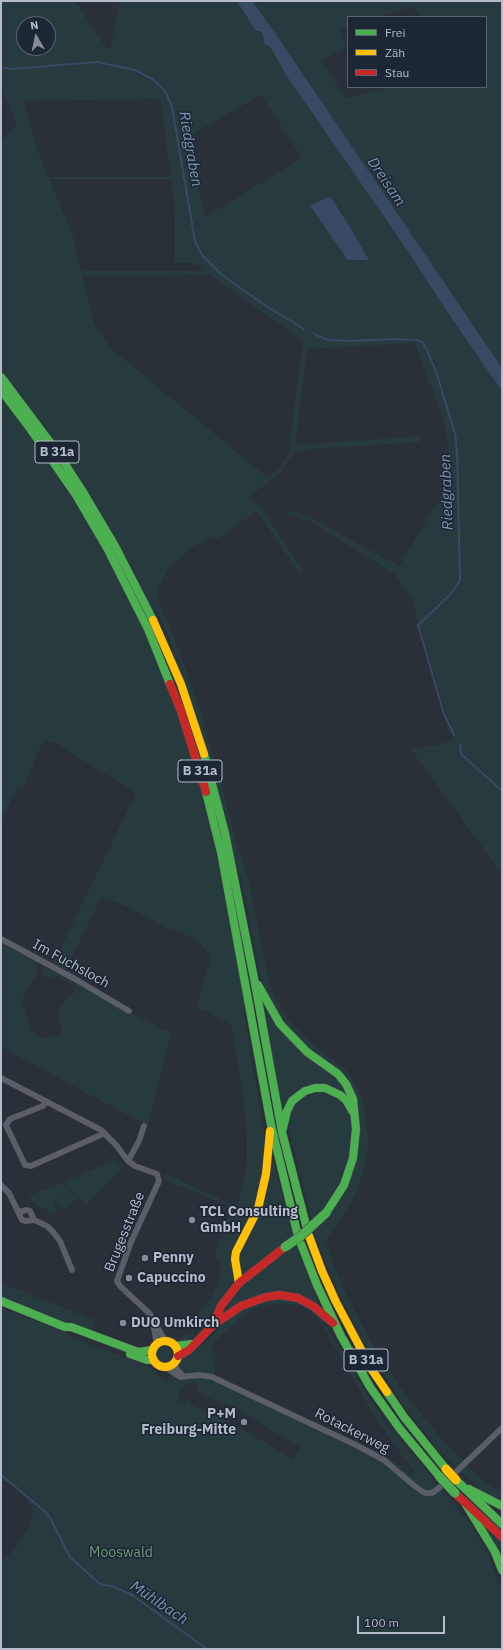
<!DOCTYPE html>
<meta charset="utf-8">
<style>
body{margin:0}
#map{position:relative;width:503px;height:1650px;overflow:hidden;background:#2a3038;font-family:"IBM Plex Sans",sans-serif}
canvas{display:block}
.frame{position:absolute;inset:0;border:2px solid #b4bcc9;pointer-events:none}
.legend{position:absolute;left:347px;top:16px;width:140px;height:72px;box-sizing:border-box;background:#1d2633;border:1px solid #59626f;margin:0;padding:5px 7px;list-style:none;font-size:12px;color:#b4bcc9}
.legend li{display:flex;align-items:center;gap:8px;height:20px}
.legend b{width:20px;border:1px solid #59626f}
.north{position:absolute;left:16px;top:16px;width:40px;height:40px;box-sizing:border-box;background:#1d2633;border:1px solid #59626f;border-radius:50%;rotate:351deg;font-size:11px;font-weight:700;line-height:16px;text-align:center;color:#b4bcc9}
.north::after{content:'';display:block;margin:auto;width:14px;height:18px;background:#848b96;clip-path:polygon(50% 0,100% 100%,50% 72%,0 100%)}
.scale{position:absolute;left:357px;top:1616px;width:88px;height:18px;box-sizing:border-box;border:2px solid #b4bcc9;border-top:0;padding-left:5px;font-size:12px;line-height:14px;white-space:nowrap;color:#b4bcc9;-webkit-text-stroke:3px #1d2633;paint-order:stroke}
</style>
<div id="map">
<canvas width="503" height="1650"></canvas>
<div class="frame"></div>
<ul class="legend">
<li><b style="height:5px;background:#4caf50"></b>Frei</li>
<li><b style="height:5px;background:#ffc107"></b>Zäh</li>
<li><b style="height:5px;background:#c62828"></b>Stau</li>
</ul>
<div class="north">N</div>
<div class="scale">100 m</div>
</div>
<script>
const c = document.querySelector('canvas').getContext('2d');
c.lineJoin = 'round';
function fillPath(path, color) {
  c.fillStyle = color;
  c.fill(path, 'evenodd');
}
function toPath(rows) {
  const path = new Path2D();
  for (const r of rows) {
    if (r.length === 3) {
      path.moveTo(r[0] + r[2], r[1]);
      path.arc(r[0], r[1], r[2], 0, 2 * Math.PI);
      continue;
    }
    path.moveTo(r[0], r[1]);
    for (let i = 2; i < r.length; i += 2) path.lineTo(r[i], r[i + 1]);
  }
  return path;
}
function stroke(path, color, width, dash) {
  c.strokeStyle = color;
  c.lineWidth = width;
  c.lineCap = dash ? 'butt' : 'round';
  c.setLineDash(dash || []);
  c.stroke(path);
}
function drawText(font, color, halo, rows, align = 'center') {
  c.font = font + ' "IBM Plex Sans",sans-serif';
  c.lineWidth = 3;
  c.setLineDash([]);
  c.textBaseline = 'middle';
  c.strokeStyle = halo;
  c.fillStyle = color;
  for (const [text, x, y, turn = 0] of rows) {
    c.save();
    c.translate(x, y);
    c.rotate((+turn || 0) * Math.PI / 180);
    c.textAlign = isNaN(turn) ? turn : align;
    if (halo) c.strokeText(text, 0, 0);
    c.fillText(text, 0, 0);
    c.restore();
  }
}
const green = toPath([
 [1,1,75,1,107,49,110,49,120,1,237,1,256,30,260,31,263,35,264,43,271,48,286,75,407,250,446,310,502,391,502,874,410,748,433,746,454,740,411,596,394,574,382,566,309,521,286,514,287,510,309,517,399,566,449,483,451,466,444,422,415,343,307,349,295,445,422,436,420,442,314,449,295,452,282,471,249,497,261,507,303,571,299,573,257,511,217,539,211,537,205,541,192,547,170,567,157,590,159,603,172,632,201,712,239,851,249,881,267,973,273,993,283,1012,295,1027,315,1047,344,1068,352,1077,361,1094,363,1102,368,1135,367,1158,358,1189,348,1208,328,1238,327,1245,335,1269,347,1296,370,1340,403,1391,434,1430,467,1464,468,1468,488,1484,502,1492,502,1504,484,1493,457,1468,437,1449,403,1404,370,1354,338,1292,323,1257,314,1231,334,1209,347,1187,354,1094,290,1034,264,990,260,977,242,883,170,640,158,614,150,605,130,563,87,491,1,371,1,141,17,123,1,88],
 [24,24,48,24,48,48,24,48],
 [261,95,302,158,205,217,187,137],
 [160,99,171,176,155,177,48,177,36,146,23,101],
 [171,179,175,211,175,263,195,263,205,271,81,271,72,232,49,179],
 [330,196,352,230,369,260,348,259,310,206],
 [210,275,303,341,289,449,285,460,279,469,267,477,113,350,94,324,82,276],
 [252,1,502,1,502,368,307,80,304,77,302,73,284,46],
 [414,6,420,17,486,17,486,87,386,87,346,99,321,60,347,48,340,29,348,27,348,17,379,17],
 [1,394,13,409,91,526,134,607,169,688,193,761,215,844,244,999,244,1014,264,1134,265,1159,262,1184,245,1231,233,1282,206,1324,199,1332,194,1326,195,1318,213,1294,220,1276,221,1260,217,1260,214,1255,229,1213,228,1206,163,1179,165,1173,233,1205,235,1205,238,1203,247,1164,247,1136,243,1096,231,1026,227,1022,205,1011,196,1009,211,957,195,938,167,928,129,908,102,896,65,971,53,964,136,793,52,741,49,741,44,742,41,745,23,788,18,786,1,820],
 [1,942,38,960,36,963,38,971,36,976,26,992,21,1002,25,1009,30,1030,44,1038,62,1034,61,1025,58,1019,59,1008,67,998,73,995,77,987,57,976,54,978,42,975,43,966,164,1030,168,1030,171,1033,148,1126,1,1047],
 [263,998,270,1013,330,1070,348,1092,344,1094,306,1088,283,1119],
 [322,1091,341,1099,352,1119,351,1153,346,1172,326,1206,312,1221,289,1131,289,1118,294,1106,301,1097],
 [270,1147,293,1236,242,1277,239,1252,246,1240],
 [115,1160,122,1168,86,1205,63,1182],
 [61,1183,69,1191,53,1205,58,1211,53,1215,47,1210,37,1206,28,1196],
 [70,1191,77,1199,64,1210,57,1202],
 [296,1245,322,1311,289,1294,231,1310,226,1305,250,1277],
 [1,1283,95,1320,90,1332,1,1298],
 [277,1298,305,1304,322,1319,372,1402,389,1426,466,1519,484,1546,502,1588,502,1649,1,1649,1,1563,17,1546,29,1526,34,1512,26,1498,14,1486,1,1479,1,1308,66,1332,69,1336,142,1364,150,1368,166,1383,178,1368,179,1362,182,1357,201,1347,234,1313],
 [272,1304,298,1305,305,1308,318,1318,376,1419,415,1473,411,1476,398,1464,381,1454,214,1375,216,1355,211,1346,241,1317,254,1309],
 [194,1381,199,1383,196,1391,224,1405,226,1403,300,1447,293,1459,239,1427,190,1404,191,1399,189,1399,187,1403,178,1400,182,1387],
 [188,1333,191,1333,195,1335,186,1342,175,1343,168,1339,165,1335,178,1339],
 [164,1355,9],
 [488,1529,502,1541,502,1561,486,1531]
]);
const water = toPath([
 [237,1,252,1,284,46,302,73,304,77,307,80,502,368,502,391,446,310,407,250,286,75,271,48,264,43,263,35,260,31,256,31],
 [330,196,352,230,369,260,348,260,310,206]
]);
const stream = toPath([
 [1,67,11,69,97,62,135,70,154,80,165,91,172,107,195,241,202,255,222,275,263,304,304,329],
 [314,334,328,340,349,341,396,339,417,340,423,343,428,352,437,375,455,433,457,451,460,581,449,596,418,625,444,714,454,735],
 [460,744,461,754,502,791],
 [1,1475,43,1510,49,1516,70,1557,100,1584,112,1586,132,1595,207,1649]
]);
const street = toPath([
 [1,939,75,979,129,1011],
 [1,1078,101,1130,116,1145,128,1161,135,1166,157,1174,159,1181,131,1242,117,1281,120,1286,150,1314,163,1337,167,1342],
 [46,1102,43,1106,10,1119,6,1125,25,1165,31,1166,105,1133],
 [128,1161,139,1141,144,1126],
 [1,1185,9,1193,22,1220,26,1221,34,1220,47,1226,53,1232,60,1241,72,1270],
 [18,1212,27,1210,30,1211,34,1220],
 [153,1322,157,1345],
 [174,1364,176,1368,184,1377],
 [165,1367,180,1377,199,1375,212,1377,356,1445,384,1460,417,1488,425,1493,432,1493,439,1488,502,1428]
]);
const fast = toPath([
 [1,377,55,449,83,492,115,546,153,620],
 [1,390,29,427,76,495,107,548,148,629,170,684],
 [204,754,225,833,254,978,282,1132,306,1225],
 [206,792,221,852,271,1125,297,1232],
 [258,985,280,1024,307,1052,338,1074,346,1084,353,1099,356,1129,353,1158,344,1185,326,1213],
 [283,1128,287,1111,292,1101,305,1091,315,1088,325,1088,340,1095,346,1100,353,1112],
 [301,1244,317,1285,341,1336,370,1387,400,1429,439,1476],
 [1,1301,65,1327,71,1327,138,1352,153,1350],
 [175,1346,192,1344],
 [130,1354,147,1360,153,1360],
 [387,1392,404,1417,446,1469],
 [456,1480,502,1524],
 [469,1489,502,1506],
 [465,1503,495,1552,502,1570]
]);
const slow = toPath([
 [153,620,181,684,204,754],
 [309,1236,322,1271,336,1302,372,1370,387,1392],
 [239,1283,235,1259,236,1252,258,1209,266,1174,270,1131],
 [165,1354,13]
]);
const jam = toPath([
 [170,684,181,711,206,792],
 [213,1325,221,1306,239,1283,285,1247],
 [178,1356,189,1350,213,1325,241,1306,266,1297,279,1295,298,1298,313,1306,333,1323],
 [455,1493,502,1537]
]);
const fastBridge = toPath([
 [285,1247,301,1236,326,1213],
 [439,1476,455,1493]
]);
const slowBridge = toPath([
 [446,1469,456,1480]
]);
const markers = [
 [192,1220,4,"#848b96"],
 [145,1258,4,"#848b96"],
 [129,1278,4,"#848b96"],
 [123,1323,4,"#848b96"],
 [244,1422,4,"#848b96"]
];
const shields = [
 [57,452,44],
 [200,771,44],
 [366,1360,44]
];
const shieldNames = [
 ["B 31a",57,452],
 ["B 31a",200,771],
 ["B 31a",366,1360]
];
const streetNames = [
 ["Im Fuchsloch",71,964,29],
 ["Brugesstraße",125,1232,-68],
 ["Rotackerweg",352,1431,27]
];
const poiNames = [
 ["TCL Consulting",200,1212],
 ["GmbH",200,1228],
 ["Penny",153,1258],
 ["Capuccino",137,1278],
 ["DUO Umkirch",131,1323],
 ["P+M",236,1414,"right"],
 ["Freiburg-Mitte",236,1430,"right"]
];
const parkNames = [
 ["Mooswald",121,1553]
];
const waterNames = [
 ["Riedgraben",190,149,80],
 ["Dreisam",386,182,56],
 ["Riedgraben",447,492,-92],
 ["Mühlbach",159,1603,34]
];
fillPath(green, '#273a3e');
fillPath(water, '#384963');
stroke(stream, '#384963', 2);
stroke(street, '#484c53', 6);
stroke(fast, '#484c53', 9);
stroke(slow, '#484c53', 9);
stroke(jam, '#484c53', 9);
stroke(street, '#5a5e66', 5.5);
stroke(fast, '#4caf50', 8);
stroke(slow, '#ffc107', 8);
stroke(jam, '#c62828', 8);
stroke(fastBridge, '#474c53', 10, []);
stroke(slowBridge, '#474c53', 10, []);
stroke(fastBridge, '#4caf50', 9);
stroke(slowBridge, '#ffc107', 9);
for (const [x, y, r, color] of markers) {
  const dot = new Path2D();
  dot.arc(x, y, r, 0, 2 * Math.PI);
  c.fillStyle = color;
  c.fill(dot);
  stroke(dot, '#1d2633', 1.5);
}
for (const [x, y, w] of shields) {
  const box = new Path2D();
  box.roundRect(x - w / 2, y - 11, w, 22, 3);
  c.fillStyle = '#1d2633';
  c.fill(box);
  stroke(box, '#b4bcc9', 1);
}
drawText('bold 13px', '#b4bcc9', null, shieldNames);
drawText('14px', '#b4bcc9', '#1d2633', streetNames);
drawText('bold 14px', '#b4bcc9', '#1d2633', poiNames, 'left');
drawText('14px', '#6b9a76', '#1d2633', parkNames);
drawText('italic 15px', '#7c92b1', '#1d2633', waterNames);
</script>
